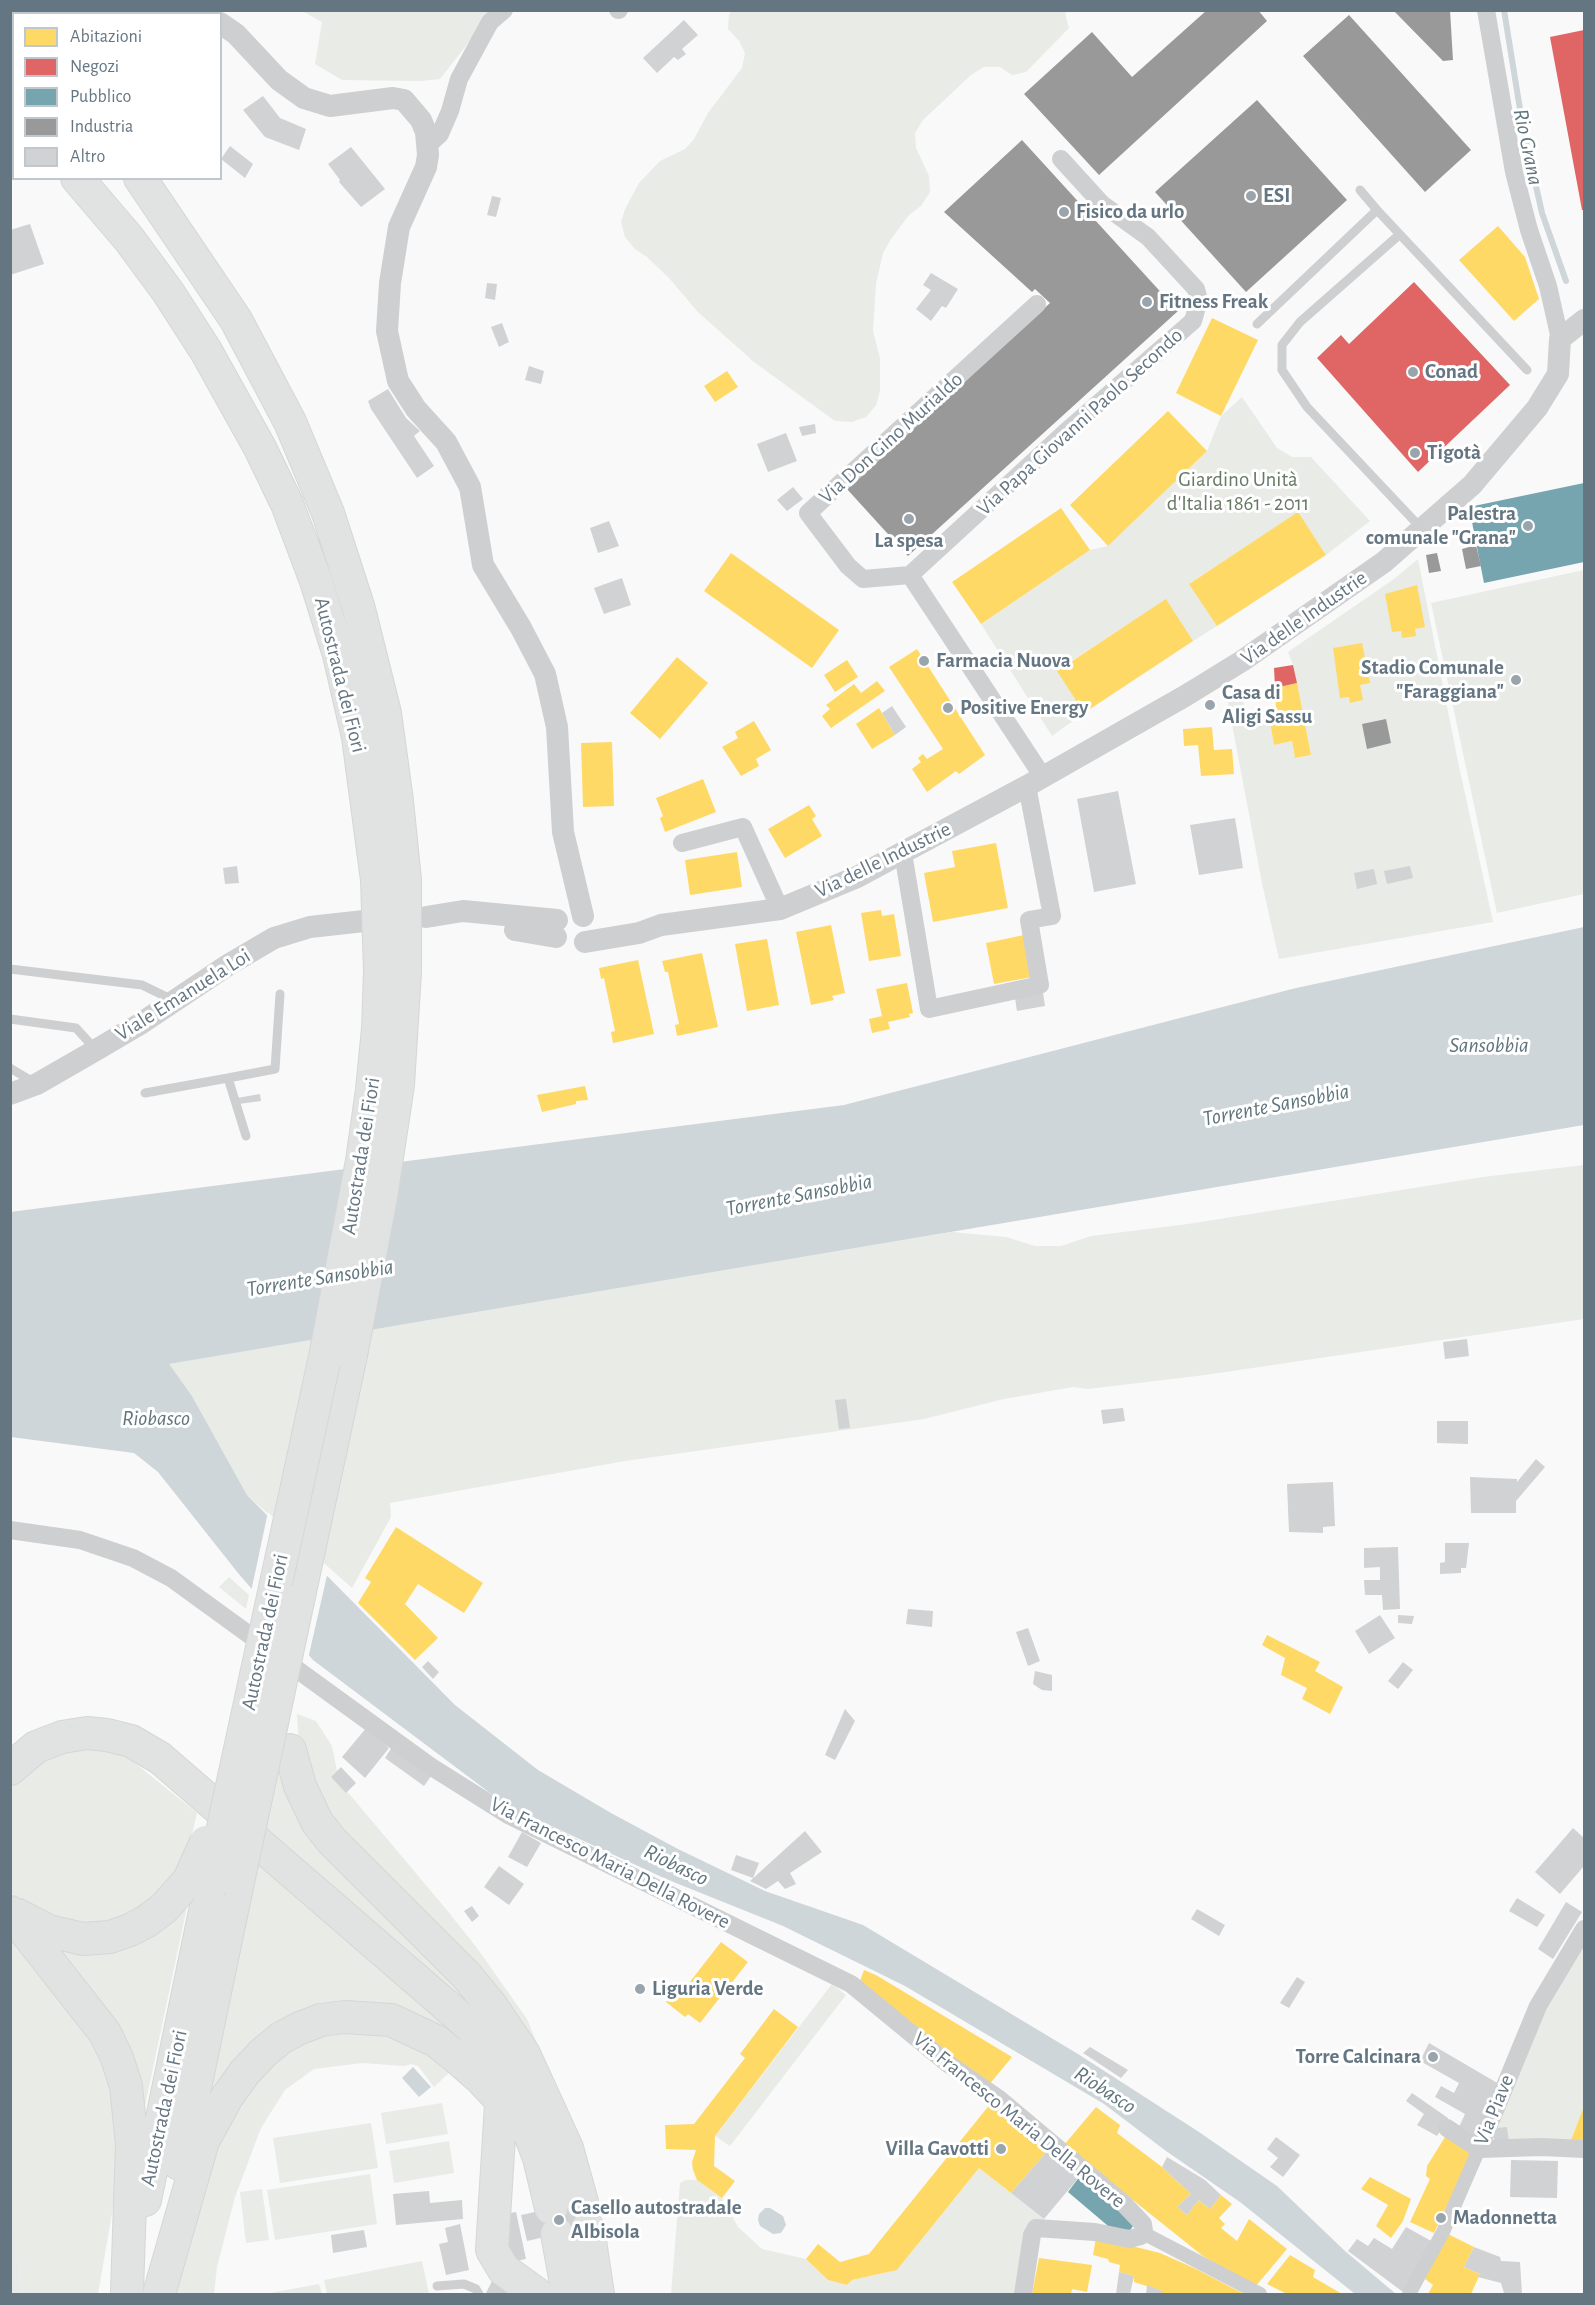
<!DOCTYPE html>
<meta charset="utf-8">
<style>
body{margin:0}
#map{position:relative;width:1595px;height:2305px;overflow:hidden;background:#f9f9f9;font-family:"Alegreya Sans",sans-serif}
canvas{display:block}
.frame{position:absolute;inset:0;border:12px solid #657683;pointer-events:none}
.legend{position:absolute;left:12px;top:12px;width:210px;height:168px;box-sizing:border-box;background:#fff;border:2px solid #c1c8cd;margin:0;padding:8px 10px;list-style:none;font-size:18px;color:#657683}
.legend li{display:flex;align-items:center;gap:12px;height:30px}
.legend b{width:30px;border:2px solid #c1c8cd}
</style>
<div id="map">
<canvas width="1595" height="2305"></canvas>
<div class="frame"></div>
<ul class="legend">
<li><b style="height:16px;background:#ffd966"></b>Abitazioni</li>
<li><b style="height:16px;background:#e06666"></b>Negozi</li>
<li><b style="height:16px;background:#76a5af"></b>Pubblico</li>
<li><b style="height:16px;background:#999"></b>Industria</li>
<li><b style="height:16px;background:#d0d2d3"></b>Altro</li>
</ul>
</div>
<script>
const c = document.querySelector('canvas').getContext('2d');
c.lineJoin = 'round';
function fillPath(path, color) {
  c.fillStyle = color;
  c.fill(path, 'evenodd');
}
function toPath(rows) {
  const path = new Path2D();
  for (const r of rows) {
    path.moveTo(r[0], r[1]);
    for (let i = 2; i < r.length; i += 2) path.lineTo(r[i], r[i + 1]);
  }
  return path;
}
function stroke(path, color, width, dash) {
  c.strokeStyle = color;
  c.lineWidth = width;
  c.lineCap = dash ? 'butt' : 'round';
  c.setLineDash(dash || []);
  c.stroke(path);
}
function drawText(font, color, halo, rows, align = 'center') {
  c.font = font + ' "Alegreya Sans",sans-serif';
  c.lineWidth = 6;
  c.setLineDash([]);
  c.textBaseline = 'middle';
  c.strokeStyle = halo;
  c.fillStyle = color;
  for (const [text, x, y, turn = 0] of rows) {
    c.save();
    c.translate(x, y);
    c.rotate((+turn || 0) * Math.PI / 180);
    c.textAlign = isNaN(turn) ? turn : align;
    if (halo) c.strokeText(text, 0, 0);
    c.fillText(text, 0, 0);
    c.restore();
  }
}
const built = toPath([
 [11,2209,22,2294,11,2294]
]);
const green = toPath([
 [302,11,493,11,440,79,421,81,342,80,315,64,322,22],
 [731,11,1067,11,1065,14,1069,28,1026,72,1012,75,1000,67,984,67,971,75,923,120,915,133,916,148,929,176,930,192,921,206,909,215,891,239,883,253,876,284,873,331,880,358,880,391,876,405,866,417,852,422,835,421,754,362,698,312,669,278,647,257,635,249,625,237,621,222,625,209,639,183,660,161,685,149,694,139,708,113,742,68,745,53,739,41,728,29,729,15],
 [1242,397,1277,448,1292,457,1311,457,1370,521,1326,555,1298,513,1190,583,1217,626,1193,641,1166,600,1057,670,1084,713,1052,736,981,624,1090,550,1108,546,1207,451,1221,416],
 [1418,559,1457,757,1493,922,1279,959,1263,888,1227,698,1241,692,1246,713,1268,711,1274,745,1292,741,1295,758,1311,755,1293,665,1288,652,1394,579],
 [1584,570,1584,894,1497,913,1431,603],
 [1584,1165,1584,1319,1205,1375,1088,1389,1073,1387,1004,1399,924,1419,625,1461,390,1503,391,1517,352,1588,247,1495,192,1396,168,1364,952,1232,1006,1237,1035,1246,1061,1246,1091,1236,1188,1224,1483,1177],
 [229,1577,249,1595,246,1609,219,1587],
 [297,1714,316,1721,332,1746,337,1771,331,1777,351,1796,446,1909,477,1948,527,2019,563,2106,563,2122,327,1821,299,1747],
 [79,1747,106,1750,130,1759,197,1813,189,1848,171,1883,123,1921,73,1929,24,1907,11,1892,10,1780,42,1756],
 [276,1760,428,1951,496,2032,267,1832,264,1822],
 [256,1861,454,2032,451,2038,278,2024,236,2057,213,2093,209,2095],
 [179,1907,187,1907,142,2120,52,1943],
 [10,1927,103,2052,118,2118,121,2162,98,2294,22,2294,10,2209],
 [1584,1940,1584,2109,1571,2140,1509,2140,1507,2127,1493,2128,1543,2008],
 [832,1984,846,1995,730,2146,715,2136],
 [368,2025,421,2046,451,2071,434,2087,418,2066,411,2064,404,2066,362,2063,314,2069,285,2090,261,2128,235,2197,217,2267,214,2294,172,2294,228,2104,289,2039],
 [442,2103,448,2134,386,2144,381,2113],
 [371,2123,378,2168,280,2183,273,2138],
 [449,2141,454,2173,394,2183,389,2151],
 [979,2168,1044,2219,1028,2226,1017,2294,671,2294,680,2183,686,2180,697,2180,722,2198,738,2227,762,2249,806,2259,828,2280,847,2285,852,2280,897,2270],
 [370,2174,377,2224,275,2240,267,2190],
 [262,2189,269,2240,246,2243,240,2192],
 [422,2261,429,2294,327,2294,324,2280],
 [319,2284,322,2294,265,2294]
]);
const water = toPath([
 [1584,927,1584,1125,169,1364,192,1396,247,1495,455,1705,538,1770,611,1813,678,1849,765,1891,863,1925,1078,2054,1199,2132,1277,2186,1345,2251,1396,2294,1355,2294,1240,2202,1166,2151,1104,2104,905,1986,783,1926,666,1879,506,1805,313,1660,238,1573,158,1472,134,1453,11,1437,10,1212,844,1105,1296,988],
 [413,2067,431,2087,419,2097,402,2078],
 [765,2208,770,2208,783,2216,786,2225,781,2233,773,2234,760,2226,758,2220,759,2214]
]);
const pier = toPath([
 [268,1512,328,1571,308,1659,251,1592]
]);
const homes = toPath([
 [1498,226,1525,257,1539,299,1514,321,1459,260],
 [1212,318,1258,340,1221,416,1176,393],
 [1347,356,1431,450,1414,465,1330,371],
 [727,371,738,387,715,402,704,386],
 [1168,411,1207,451,1108,546,1070,505],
 [1061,508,1090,550,981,624,952,582],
 [1298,512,1326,555,1217,626,1189,584],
 [731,553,839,630,812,668,704,591],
 [1417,585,1425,627,1415,629,1416,636,1402,638,1401,631,1392,632,1385,594],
 [1166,599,1193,641,1084,713,1057,671],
 [1362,643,1370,683,1360,685,1363,700,1350,703,1349,697,1340,698,1333,648],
 [917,649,985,755,959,774,956,771,927,792,912,769,921,762,918,758,923,754,927,759,943,749,889,667],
 [677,657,708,683,660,739,630,713],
 [847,660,858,677,835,692,824,675],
 [877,681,885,691,831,728,822,716,830,709,826,705,854,684,861,693],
 [1297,683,1311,755,1295,758,1292,741,1274,745,1268,711,1276,709,1275,688],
 [879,708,895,735,872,749,856,724],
 [754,721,771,750,756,759,759,766,741,776,722,747,738,738,735,732],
 [1212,727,1214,750,1232,749,1234,774,1201,776,1198,745,1184,746,1183,729],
 [612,742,614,806,583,807,581,743],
 [703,779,716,812,665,832,660,818,663,816,656,798],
 [809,805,816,816,812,819,822,836,785,858,768,829],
 [996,843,1008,908,933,922,924,873,955,867,952,851],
 [737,852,742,887,690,895,685,860],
 [881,910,882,916,894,914,901,956,869,961,861,913],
 [831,925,845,993,832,996,834,1000,811,1005,796,932],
 [1024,935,1032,977,994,984,986,943],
 [767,939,779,1005,747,1011,735,944],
 [702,953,718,1027,677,1036,675,1025,679,1024,668,972,665,972,662,961],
 [638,960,654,1034,613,1043,611,1032,615,1031,604,978,601,979,599,968],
 [907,983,913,1013,909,1014,910,1017,888,1022,890,1029,872,1033,869,1019,882,1016,876,989],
 [585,1086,588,1100,576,1101,576,1104,542,1112,537,1095],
 [396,1527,483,1583,464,1613,418,1584,405,1604,438,1638,415,1660,358,1603,371,1582,365,1578],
 [1267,1635,1320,1662,1315,1671,1343,1687,1330,1714,1302,1699,1307,1688,1281,1675,1285,1658,1262,1645],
 [721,1942,748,1962,700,2023,688,2014,685,2017,666,2002,677,1988,682,1992],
 [864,1970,876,1975,1012,2057,988,2086,860,1981],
 [774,2009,798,2027,715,2136,714,2166,735,2181,722,2198,697,2180,693,2170,692,2162,696,2150,666,2149,665,2125,694,2124,745,2058,740,2054],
 [991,2103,1048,2150,1011,2193,979,2168,897,2270,852,2280,847,2285,828,2280,806,2259,818,2244,840,2262,869,2254],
 [1096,2107,1120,2125,1117,2133,1162,2167,1191,2194,1177,2207,1187,2215,1199,2200,1210,2209,1221,2195,1232,2204,1219,2218,1225,2224,1221,2228,1237,2241,1249,2219,1287,2249,1255,2287,1203,2256,1064,2145],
 [1584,2107,1584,2143,1571,2140],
 [1445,2137,1472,2153,1434,2233,1410,2222,1430,2179,1426,2176,1427,2166],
 [1370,2177,1411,2199,1403,2221,1391,2238,1376,2226,1388,2205,1361,2189],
 [1446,2233,1474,2247,1464,2267,1480,2274,1471,2294,1428,2294,1433,2285,1425,2279],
 [1096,2237,1160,2253,1194,2268,1244,2294,1162,2294,1162,2291,1134,2282,1134,2276,1119,2272,1120,2265,1109,2262,1108,2259,1093,2255],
 [1290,2255,1315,2270,1313,2277,1342,2294,1287,2294,1267,2284],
 [1039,2258,1092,2265,1087,2292,1072,2289,1071,2294,1032,2294]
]);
const shops = toPath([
 [1584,30,1584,210,1582,210,1550,37],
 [1414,282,1510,385,1418,472,1317,358,1341,335,1349,344],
 [1293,665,1297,683,1275,688,1274,668]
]);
const public = toPath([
 [1584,483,1584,562,1484,583,1469,507],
 [1080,2176,1129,2216,1133,2226,1126,2236,1114,2231,1068,2192]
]);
const industry = toPath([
 [1207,10,1258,10,1267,21,1099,175,1024,94,1092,32,1132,77],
 [1393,10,1450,10,1453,60,1443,61],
 [1349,15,1471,150,1425,192,1303,56],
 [1257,100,1347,200,1246,292,1155,192],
 [1022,140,1178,311,908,556,846,488,1050,303,1035,289,1032,292,944,212],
 [1476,545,1481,566,1466,569,1462,549],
 [1437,553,1441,571,1429,573,1426,555],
 [1386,719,1391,743,1367,749,1362,724]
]);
const stream = toPath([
 [1504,10,1523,128,1542,213,1566,281]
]);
const building = toPath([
 [684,20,698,35,682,49,686,54,678,60,674,57,657,73,643,58],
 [263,96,280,118,306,129,299,150,265,137,243,110],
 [230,146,253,164,245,178,221,159],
 [351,147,385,189,361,207,339,182,340,180,328,164],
 [492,196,501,198,496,217,487,215],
 [30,224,44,264,10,275,10,230],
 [931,273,958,289,946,308,942,306,931,321,916,309,931,290,923,285],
 [487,283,497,284,495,300,485,298],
 [502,323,509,342,499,347,491,327],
 [529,366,544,371,541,384,525,380],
 [388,389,406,418,420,431,414,436,434,466,417,478,371,409,368,401],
 [815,424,816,433,802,436,799,427],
 [786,433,797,461,768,472,757,444],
 [793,487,803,499,787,511,777,500],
 [609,521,619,546,598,553,590,528],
 [622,578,631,605,604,614,594,588],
 [892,706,906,727,895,735,882,713],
 [1118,791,1136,884,1094,892,1077,799],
 [1235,818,1243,868,1199,875,1190,825],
 [237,866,239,883,225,884,223,868],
 [1410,866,1413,878,1387,884,1384,871],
 [1374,869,1377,884,1357,889,1354,873],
 [1043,993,1045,1006,1017,1011,1015,998],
 [260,1094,261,1101,239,1104,237,1098],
 [1467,1339,1469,1356,1445,1359,1443,1342],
 [846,1399,850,1428,839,1429,835,1400],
 [1123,1408,1125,1421,1103,1424,1101,1410],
 [1437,1421,1468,1421,1468,1444,1437,1443],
 [1536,1459,1545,1467,1516,1501,1516,1513,1471,1513,1470,1477,1517,1479,1517,1482],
 [1333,1482,1335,1526,1323,1527,1323,1533,1289,1532,1287,1484],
 [1445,1543,1469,1543,1466,1568,1461,1568,1461,1573,1440,1574,1440,1563,1445,1562],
 [1398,1547,1400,1609,1383,1610,1382,1595,1365,1595,1364,1580,1380,1580,1380,1567,1364,1568,1364,1548],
 [908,1609,933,1611,932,1627,906,1624],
 [1380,1615,1395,1638,1369,1654,1355,1631],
 [1398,1615,1414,1616,1412,1624,1398,1623],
 [1028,1628,1040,1661,1028,1666,1016,1632],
 [428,1661,439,1672,433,1679,422,1667],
 [1403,1662,1413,1670,1398,1689,1388,1681],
 [1035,1671,1052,1675,1052,1691,1042,1690,1033,1684],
 [845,1709,855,1721,835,1760,825,1755],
 [367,1727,389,1748,365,1778,342,1757],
 [392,1747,432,1775,424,1786,385,1758],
 [341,1767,356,1783,346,1793,331,1777],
 [1573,1828,1584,1838,1584,1866,1560,1894,1535,1872],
 [805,1831,822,1852,790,1873,796,1884,785,1889,778,1881,766,1889,750,1881],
 [522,1832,541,1843,527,1867,508,1857],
 [736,1855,759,1863,753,1878,731,1870],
 [499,1866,524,1884,509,1905,484,1887],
 [1517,1898,1545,1915,1537,1927,1509,1911],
 [1566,1902,1582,1912,1553,1959,1538,1949],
 [472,1906,479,1916,472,1922,464,1911],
 [1197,1909,1225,1925,1219,1936,1191,1919],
 [1297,1977,1305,1982,1289,2008,1280,2003],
 [1429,2043,1499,2084,1479,2139,1459,2127,1465,2114,1435,2097,1441,2086,1454,2093,1459,2083,1420,2061],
 [1090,2047,1128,2070,1121,2078,1083,2053],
 [1412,2093,1448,2118,1437,2136,1417,2125,1424,2114,1406,2101],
 [1507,2127,1509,2140,1494,2140,1493,2128],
 [1276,2137,1300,2155,1283,2177,1270,2167,1278,2158,1267,2149],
 [1048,2150,1080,2176,1044,2219,1011,2193],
 [1167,2157,1205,2180,1221,2195,1210,2209,1199,2200,1187,2215,1177,2207,1191,2194,1162,2167],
 [1511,2160,1558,2161,1557,2198,1510,2197],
 [429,2191,430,2203,462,2200,463,2219,396,2225,393,2194],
 [592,2200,597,2225,527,2241,521,2215],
 [516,2212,526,2259,511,2262,500,2215],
 [460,2224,469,2270,446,2275,439,2244,448,2242,445,2228],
 [1406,2227,1433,2242,1403,2292,1348,2251,1357,2239,1368,2246,1374,2238,1392,2249],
 [364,2230,367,2247,333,2253,331,2235],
 [1474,2247,1500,2257,1501,2261,1520,2262,1522,2294,1504,2293,1501,2283,1478,2277,1480,2274,1464,2267],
 [1119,2272,1134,2276,1130,2294,1116,2294],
 [492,2281,517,2294,488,2294,486,2293],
 [1147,2285,1162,2291,1162,2294,1146,2294]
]);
const motorwayTunnel = toPath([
 [10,33,14,36],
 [10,107,14,110]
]);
const service = toPath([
 [1360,190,1377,210],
 [1399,235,1300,322,1282,345,1282,370,1307,407,1421,528],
 [1257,324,1377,210,1527,370],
 [10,969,142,985,173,1000],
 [10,1019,76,1028,96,1050],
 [10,1068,35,1083],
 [145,1093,228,1078],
 [246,1136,228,1078,275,1069,280,994],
 [437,2286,464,2284,476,2289,479,2294]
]);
const pedestrian = toPath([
 [1143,2233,1260,2294],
 [1409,2294,1443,2232,1479,2149]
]);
const minor = toPath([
 [618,10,619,10],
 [1486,10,1514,172,1529,230,1548,286,1560,339],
 [428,145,440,134,450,111,459,79,490,22,504,10],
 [1037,304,808,513,848,566,863,579,910,575,1043,777],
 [910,575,1069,429,1193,321,1199,300,1196,289,1148,237,1102,204,1061,159],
 [682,843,743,827,780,909],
 [903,853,929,1009,1040,985,1029,920,1052,916,1027,786],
 [10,1530,80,1540,133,1558,171,1578,430,1766,508,1815,851,1984,947,2063,999,2099,1124,2204,1143,2224,1144,2231,1141,2236,1129,2239,1095,2232,1036,2228,1032,2235,1023,2294],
 [1447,2128,1479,2149],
 [1479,2149,1538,2006,1584,1929],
 [1479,2149,1541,2147,1584,2149]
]);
const tertiary = toPath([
 [192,10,201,14],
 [220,23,236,34,279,80,304,98,330,106,393,98,404,100,421,120,426,132,428,155,426,167,399,227,390,283,387,331,398,381,416,409,446,442,470,487,483,565,521,628,545,674,557,727,563,832,583,916],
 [426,917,463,911,557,920],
 [515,930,556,937],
 [585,942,639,933,661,925,780,909,857,877,1027,786,1185,696,1242,661,1384,562,1472,485,1537,408,1558,374,1560,339,1584,320],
 [10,1094,37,1084,96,1050,140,1024,228,965,274,938,310,927,364,921]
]);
const motorway = toPath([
 [77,178,129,239,168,292,206,351,260,448,287,504,316,581,339,655,358,737,377,880],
 [140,178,236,320,290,422,328,513,359,609,385,713,397,801,405,880],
 [298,1601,351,1355],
 [290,1750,300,1786,317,1822,332,1841,466,1975,490,2004,524,2054,567,2148,582,2202],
 [10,1769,36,1747,62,1737,87,1733,107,1735,131,1741,160,1758,471,2027,556,2124],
 [10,1912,105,2033,117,2058,126,2086,132,2144,127,2291],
 [18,1915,49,1931,83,1939,110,1937,130,1930,147,1921],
 [502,2088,492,2250,504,2270,537,2294],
 [179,2164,238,1882],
 [145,2200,209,1892],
 [588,2228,598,2294],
 [557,2234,568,2294],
 [159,2294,203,2141,227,2097,245,2072,263,2053,281,2038,300,2028,321,2020,345,2017,391,2020,436,2041,456,2057,481,2079,528,2129,539,2158,551,2208]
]);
const motorwayBridge = toPath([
 [351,1355,381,1197,398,1085,405,972,405,880],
 [238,1882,298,1601],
 [209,1892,325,1357,362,1161,372,1090,378,1029,380,971,377,880],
 [147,1921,164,1908,189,1880,206,1842]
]);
const markers = [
 [1251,196,6,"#99a4ac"],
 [1064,212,6,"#99a4ac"],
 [1147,302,6,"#99a4ac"],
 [1413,372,6,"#99a4ac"],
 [1415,453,6,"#99a4ac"],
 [909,519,6,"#99a4ac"],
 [1528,526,6,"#99a4ac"],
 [924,661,6,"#99a4ac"],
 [1516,680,6,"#99a4ac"],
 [1210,705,6,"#99a4ac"],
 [948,708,6,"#99a4ac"],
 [640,1989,6,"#99a4ac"],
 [1433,2057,6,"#99a4ac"],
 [1001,2149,6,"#99a4ac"],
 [1441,2218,6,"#99a4ac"],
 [559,2220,6,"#99a4ac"]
];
const poiNames = [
 ["ESI",1263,196],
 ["Fisico da urlo",1076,212],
 ["Fitness Freak",1159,302],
 ["Conad",1425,372],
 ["Tigotà",1427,453],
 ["Palestra",1516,514,"right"],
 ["comunale \"Grana\"",1516,538,"right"],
 ["La spesa",909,541,"center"],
 ["Farmacia Nuova",936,661],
 ["Stadio Comunale",1504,668,"right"],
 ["\"Faraggiana\"",1504,692,"right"],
 ["Casa di",1222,693],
 ["Aligi Sassu",1222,717],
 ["Positive Energy",960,708],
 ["Liguria Verde",652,1989],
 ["Torre Calcinara",1421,2057,"right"],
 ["Villa Gavotti",989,2149,"right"],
 ["Casello autostradale",571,2208],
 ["Albisola",571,2232],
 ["Madonnetta",1453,2218]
];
const streetNames = [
 ["Via Papa Giovanni Paolo Secondo",1080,422,-42],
 ["Via Don Gino Murialdo",891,438,-42],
 ["Via delle Industrie",1304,618,-35],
 ["Autostrada dei Fiori",340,675,76],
 ["Via delle Industrie",883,860,-26],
 ["Viale Emanuela Loi",183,995,-32],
 ["Autostrada dei Fiori",361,1156,-81],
 ["Autostrada dei Fiori",265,1632,-78],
 ["Via Francesco Maria Della Rovere",610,1863,27],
 ["Autostrada dei Fiori",164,2108,-78],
 ["Via Piave",1494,2110,-68],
 ["Via Francesco Maria Della Rovere",1019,2120,39]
];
const parkNames = [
 ["Giardino Unità",1238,480],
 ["d'Italia 1861 - 2011",1238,504]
];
const waterNames = [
 ["Rio Grana",1528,147,78],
 ["Sansobbia",1489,1045],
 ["Torrente Sansobbia",1276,1105,-11],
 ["Torrente Sansobbia",799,1195,-11],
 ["Torrente Sansobbia",320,1278,-9],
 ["Riobasco",156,1418],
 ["Riobasco",676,1865,26],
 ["Riobasco",1105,2090,33]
];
fillPath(built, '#e8e9e9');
fillPath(green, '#e8ebe6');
fillPath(water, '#ced6d9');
fillPath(pier, '#f9f9f9');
fillPath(homes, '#ffd966');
fillPath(shops, '#e06666');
fillPath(public, '#76a5af');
fillPath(industry, '#999');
stroke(stream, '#ced6d9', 6);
fillPath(building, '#d0d2d3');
stroke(motorwayTunnel, '#d4d8dc', 32, [32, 16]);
stroke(motorway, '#d5d6d6', 34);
stroke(service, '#cecfd0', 9);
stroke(pedestrian, '#cecfd0', 14);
stroke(minor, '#cecfd0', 18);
stroke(tertiary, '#cecfd0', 22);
stroke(motorway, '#e1e2e2', 32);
stroke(motorwayBridge, '#d5d6d6', 34, []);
stroke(motorwayBridge, '#e1e2e2', 32);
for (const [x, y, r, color] of markers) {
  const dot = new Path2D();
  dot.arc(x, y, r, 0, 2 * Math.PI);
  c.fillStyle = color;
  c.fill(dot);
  stroke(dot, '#fff', 2);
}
drawText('bold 21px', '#657683', '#fff', poiNames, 'left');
drawText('21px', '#657683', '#fff', streetNames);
drawText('21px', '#687a64', '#fff', parkNames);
drawText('italic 22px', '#60757c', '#fff', waterNames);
</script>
